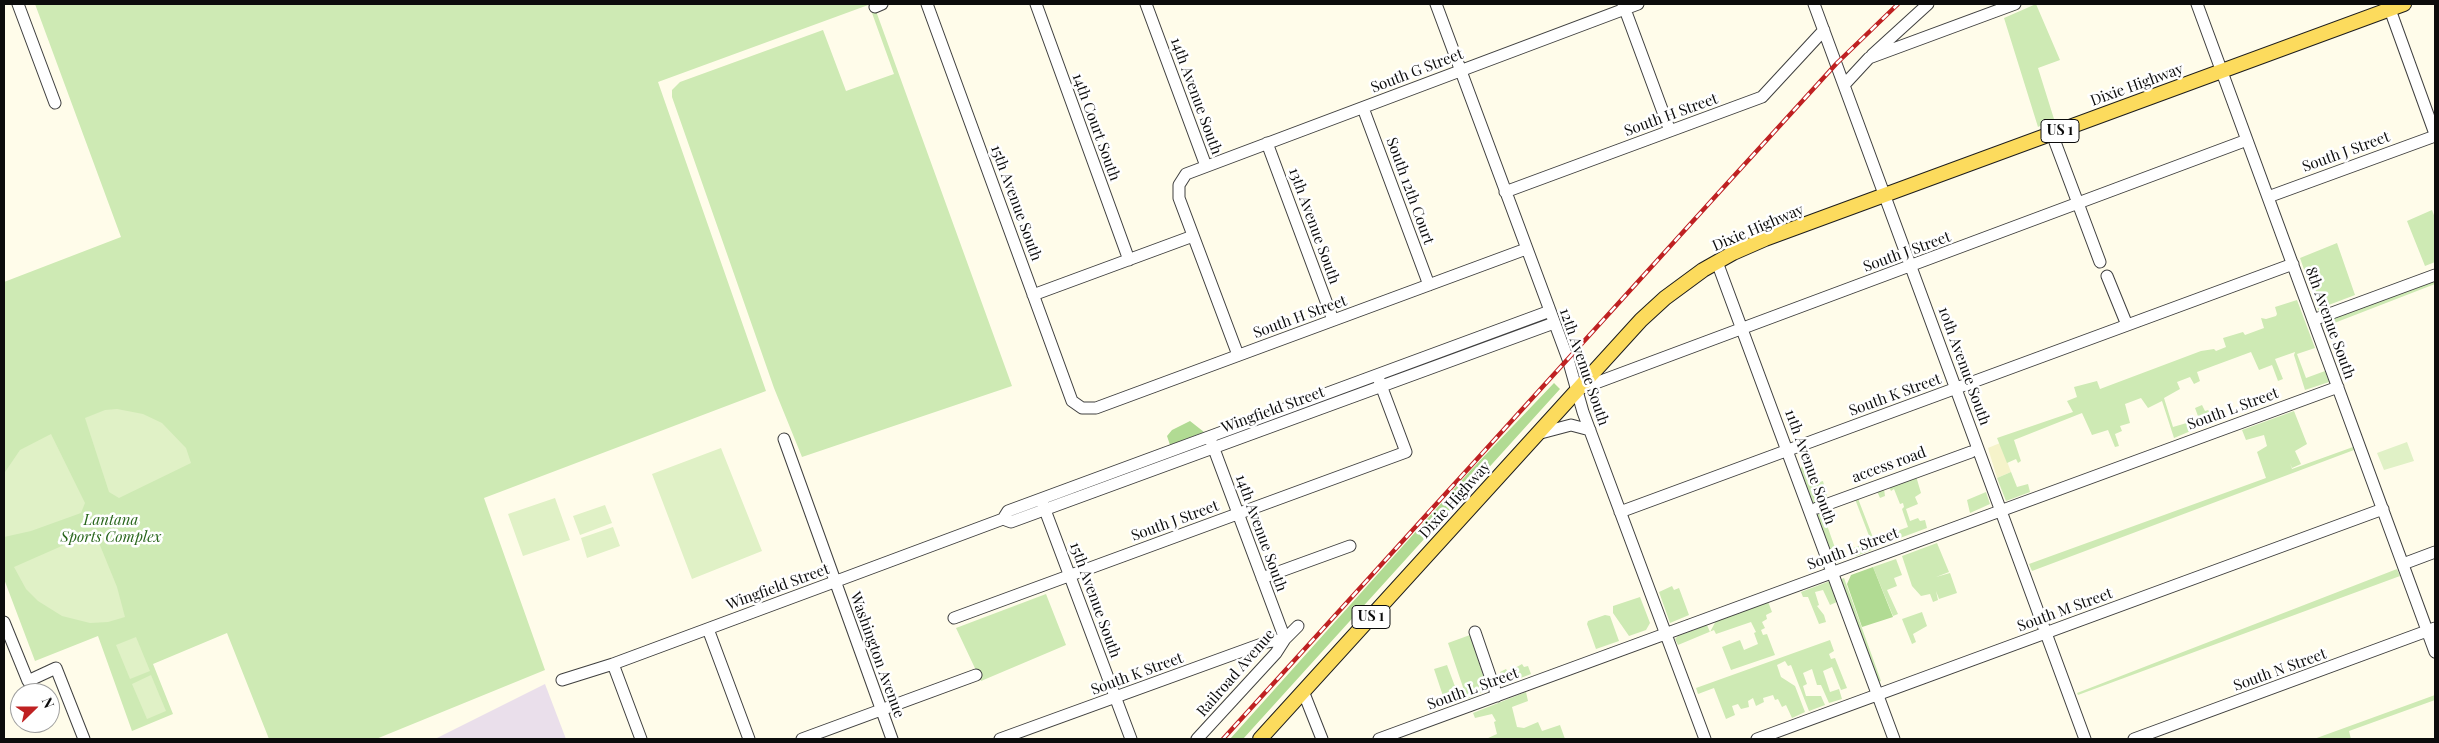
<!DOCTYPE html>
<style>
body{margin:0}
#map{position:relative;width:2439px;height:743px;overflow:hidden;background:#fffcea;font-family:"Playfair Display",serif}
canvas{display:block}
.frame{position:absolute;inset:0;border:5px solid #0c0c0c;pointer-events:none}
.north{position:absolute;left:10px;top:683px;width:50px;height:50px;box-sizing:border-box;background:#fff;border:1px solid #9e9e9e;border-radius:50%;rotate:68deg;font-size:14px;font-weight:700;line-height:20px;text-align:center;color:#0c0c0c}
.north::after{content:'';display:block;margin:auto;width:18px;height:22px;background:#bf2122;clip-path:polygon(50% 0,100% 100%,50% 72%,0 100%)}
</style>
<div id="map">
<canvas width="2439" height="743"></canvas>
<div class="frame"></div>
<div class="north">N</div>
</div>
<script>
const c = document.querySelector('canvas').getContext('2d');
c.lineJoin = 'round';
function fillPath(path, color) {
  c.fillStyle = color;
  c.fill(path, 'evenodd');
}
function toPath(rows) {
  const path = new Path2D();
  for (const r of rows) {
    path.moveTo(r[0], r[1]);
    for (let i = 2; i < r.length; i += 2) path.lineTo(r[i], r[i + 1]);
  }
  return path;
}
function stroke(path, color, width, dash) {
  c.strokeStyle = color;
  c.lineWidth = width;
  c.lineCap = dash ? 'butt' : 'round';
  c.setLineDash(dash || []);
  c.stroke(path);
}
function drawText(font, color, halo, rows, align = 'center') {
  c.font = font + ' "Playfair Display",serif';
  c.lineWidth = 5;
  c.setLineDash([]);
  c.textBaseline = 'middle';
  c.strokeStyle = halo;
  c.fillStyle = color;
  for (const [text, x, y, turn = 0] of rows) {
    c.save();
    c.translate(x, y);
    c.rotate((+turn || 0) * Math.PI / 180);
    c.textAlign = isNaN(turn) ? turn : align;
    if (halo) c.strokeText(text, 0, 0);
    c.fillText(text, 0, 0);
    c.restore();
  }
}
const industrial = toPath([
 [545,684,566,739,435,739]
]);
const farmland = toPath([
 [2000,443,2011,472,1997,478,1988,448]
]);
const green = toPath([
 [35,4,871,4,658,82,766,391,484,498,545,670,376,739,269,739,227,633,153,664,173,714,132,731,98,636,35,661,4,579,4,282,121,237],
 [2036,4,2060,60,2038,68,2054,119,2038,127,2004,18],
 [876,11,1012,386,802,457,774,388,672,97,672,90,680,82,823,30,846,91,894,74,872,13],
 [2432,210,2435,218,2435,262,2425,266,2407,221],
 [2337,243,2355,295,2326,306,2327,310,2435,280,2435,284,2324,327,2300,258],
 [2297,300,2315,348,2297,354,2306,378,2325,371,2329,382,2305,390,2294,355,2295,352,2275,359,2283,379,2278,381,2272,365,2259,370,2251,352,2197,372,2200,381,2194,384,2190,377,2177,382,2180,389,2164,398,2173,427,2190,422,2193,430,2174,438,2162,401,2148,408,2141,398,2125,404,2130,423,2120,426,2122,431,2115,434,2119,446,2115,447,2108,430,2092,435,2082,413,2014,440,2021,461,2018,463,2016,459,2007,463,1997,438,2073,412,2067,401,2077,397,2074,387,2097,381,2100,389,2201,351,2214,349,2216,351,2226,347,2223,338,2243,332,2245,335,2264,328,2261,318,2266,319,2276,316,2277,314,2275,307],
 [2202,405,2205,411,2208,410,2211,413,2223,410,2226,418,2202,427,2195,408],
 [2294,411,2307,444,2295,451,2301,464,2292,468,2290,463,2292,469,2353,447,2354,450,2032,571,2029,564,2266,478,2257,452,2267,446,2264,435,2246,440,2242,430],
 [1808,464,1809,468,1804,471,1805,474,1807,472,1812,484,1823,481,1828,500,1916,476,1921,493,1915,497,1918,504,1906,509,1910,521,1918,518,1920,521,1925,520,1927,528,1900,538,1897,531,1908,527,1902,509,1904,507,1903,503,1900,504,1894,489,1891,491,1889,487,1884,489,1885,496,1880,498,1876,489,1857,496,1877,548,1856,556,1853,548,1871,541,1855,499,1822,511,1840,562,1835,563,1800,468],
 [2011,472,2017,487,2028,484,2030,492,2006,501,1997,478],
 [1986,492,1990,504,1970,513,1967,500],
 [1937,543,1949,572,1936,577,1950,573,1957,593,1939,599,1936,591,1938,600,1933,602,1930,594,1921,596,1912,586,1902,556],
 [1896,559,1902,575,1894,578,1897,586,1887,590,1898,614,1893,616,1873,567],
 [2397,569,2400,576,2078,695,2077,693],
 [1844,578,1881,681,1878,682,1839,580],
 [1830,581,1839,601,1830,605,1823,590,1815,592,1819,605,1817,606,1824,615,1826,622,1819,624,1808,597,1803,597,1801,592],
 [1672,586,1674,590,1679,588,1689,615,1670,623,1659,592],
 [1046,594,1066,645,981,681,956,628],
 [1640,597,1650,623,1646,630,1629,636,1613,613,1613,606],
 [1767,599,1772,612,1766,615,1767,619,1762,622,1765,628,1761,630,1763,635,1767,634,1775,655,1731,670,1722,647,1740,640,1744,650,1758,644,1754,633,1756,632,1751,622,1716,634,1714,630,1678,645,1675,639,1678,636,1707,625,1710,632,1717,619],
 [1922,612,1927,626,1913,634,1916,642,1912,644,1902,619],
 [1605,615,1610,616,1619,641,1596,649,1587,624,1588,621],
 [1470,635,1488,690,1467,699,1448,643],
 [1830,640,1834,651,1829,654,1831,659,1835,658,1847,688,1841,690,1832,667,1823,671,1830,692,1839,689,1842,699,1829,703,1821,685,1817,685,1812,669,1803,673,1807,684,1803,686,1806,696,1821,696,1825,705,1809,711,1791,665,1788,666,1785,661,1777,665,1781,677,1795,686,1805,712,1792,718,1786,705,1782,707,1778,699,1775,700,1773,695,1763,698,1764,702,1756,706,1753,698,1748,701,1749,707,1741,709,1738,704,1732,706,1735,715,1726,719,1714,688,1698,694,1696,688],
 [1522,664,1524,667,1528,666,1531,674,1505,684,1500,672,1506,669,1508,672],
 [1447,665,1460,700,1446,705,1434,669],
 [1526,692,1528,701,1512,707,1517,727,1524,728,1538,722,1542,731,1560,725,1565,739,1486,739,1497,734,1494,722,1496,721,1492,714,1475,718,1473,713],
 [2435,695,2435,700,2349,731,2351,739,2314,739]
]);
const forest = toPath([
 [1554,383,1560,389,1243,739,1230,739,1471,470],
 [1190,421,1204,432,1170,445,1167,436,1172,430],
 [1873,567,1893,617,1862,627,1847,584,1851,575]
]);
const pitch = toPath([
 [117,409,143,414,162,423,186,448,191,463,119,498,109,492,85,418,105,410],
 [51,434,85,503,81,513,31,531,4,537,5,472,20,450],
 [2407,442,2414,461,2384,470,2377,453],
 [721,448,762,551,692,579,652,474],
 [555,498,570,540,523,556,508,514],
 [605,505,612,523,580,535,573,516],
 [613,527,620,546,587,558,581,538],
 [89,534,97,538,117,587,125,617,108,622,90,623,62,616,38,601,26,589,14,567],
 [136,637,150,671,130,679,116,645],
 [151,675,166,711,147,719,132,684]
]);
const minor = toPath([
 [18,4,55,103],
 [927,4,1072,401,1082,408,1096,408,1526,249],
 [1036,4,1129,260],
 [1146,4,1206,166],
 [1436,4,1568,359,1583,412,1705,739],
 [1623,4,1670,131],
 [1814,4,2085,739],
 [2197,4,2435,652],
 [2388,4,2435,134],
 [875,7,882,4],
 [1872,55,1928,4],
 [1844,85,1869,58,2015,4],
 [1363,108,1429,285],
 [2052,134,2100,262],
 [1267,143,1333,320],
 [1505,192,1762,97,1824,30],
 [2268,197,2435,136],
 [1717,262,1894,739],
 [2107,276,2127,325],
 [1033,295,1193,236],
 [2313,320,2435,275],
 [1238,355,1179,198,1179,185,1186,174,1638,4],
 [1577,390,2247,140],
 [1537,434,1571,425,1590,430],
 [784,439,892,739],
 [1042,502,1131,739],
 [1817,508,1971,452],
 [1620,512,2293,264],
 [1003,519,1011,522,1554,323],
 [2403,564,2435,552],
 [1262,578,1350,546],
 [954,618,1406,452,1379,380],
 [4,622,28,681,56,668,84,739],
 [708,629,749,739],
 [1475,632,1497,696],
 [613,664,641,739],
 [562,680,613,664,834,582,1003,519,1008,511,1550,311],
 [1303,691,1322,739],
 [802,739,976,675],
 [1000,739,1267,642,1285,639,1211,441],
 [1197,739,1276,653,1285,639,1298,626],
 [1379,739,2338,387],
 [1757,739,2383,509],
 [2134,739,2435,628]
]);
const major = toPath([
 [1260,739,1641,320,1665,298,1703,270,1733,253,1765,239,2404,4]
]);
const rail = toPath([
 [1223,739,1723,188,1837,63,1898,4]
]);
const shields = [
 [2060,131,38],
 [1371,617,38]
];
const shieldNames = [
 ["US 1",2060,131],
 ["US 1",1371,617]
];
const streetNames = [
 ["South G Street",1417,71,-21],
 ["Dixie Highway",2137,85,-20],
 ["14th Avenue South",1196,96,70],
 ["South H Street",1671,115,-20],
 ["14th Court South",1096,127,70],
 ["South J Street",2346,152,-20],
 ["South 12th Court",1410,191,70],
 ["15th Avenue South",1016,203,70],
 ["13th Avenue South",1314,226,70],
 ["Dixie Highway",1758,228,-23],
 ["South J Street",1907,252,-20],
 ["South H Street",1300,317,-20],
 ["8th Avenue South",2330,323,70],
 ["10th Avenue South",1964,366,70],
 ["12th Avenue South",1584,367,71],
 ["South K Street",1895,395,-20],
 ["South L Street",2233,409,-20],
 ["Wingfield Street",1273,410,-20],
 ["access road",1889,465,-20],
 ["11th Avenue South",1810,467,70],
 ["Dixie Highway",1455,500,-48],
 ["South J Street",1175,521,-20],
 ["14th Avenue South",1261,533,70],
 ["South L Street",1853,549,-20],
 ["Wingfield Street",778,587,-20],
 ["15th Avenue South",1095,600,70],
 ["South M Street",2065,610,-20],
 ["Washington Avenue",877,655,70],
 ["South N Street",2280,670,-20],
 ["Railroad Avenue",1236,673,-49],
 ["South K Street",1137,674,-20],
 ["South L Street",1473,689,-20]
];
const parkNames = [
 ["Lantana",111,520],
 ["Sports Complex",111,537]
];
fillPath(industrial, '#eadfeb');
fillPath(farmland, '#f5f3ca');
fillPath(green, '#ceeab4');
fillPath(forest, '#b1db93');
fillPath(pitch, '#e0f1c6');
stroke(minor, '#3f3f3f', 13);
stroke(major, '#1d1d1d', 16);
stroke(minor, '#fff', 11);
stroke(major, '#fcdb5d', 14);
stroke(rail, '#bf2122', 4.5);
stroke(rail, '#fff', 2.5, [8]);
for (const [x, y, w] of shields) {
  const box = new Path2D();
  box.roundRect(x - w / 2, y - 11.5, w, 23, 4);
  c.fillStyle = '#fff';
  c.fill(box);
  stroke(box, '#0c0c0c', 1);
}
drawText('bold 14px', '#0c0c0c', null, shieldNames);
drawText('15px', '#0c0c0c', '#fff', streetNames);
drawText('italic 15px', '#28651b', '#fff', parkNames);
</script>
